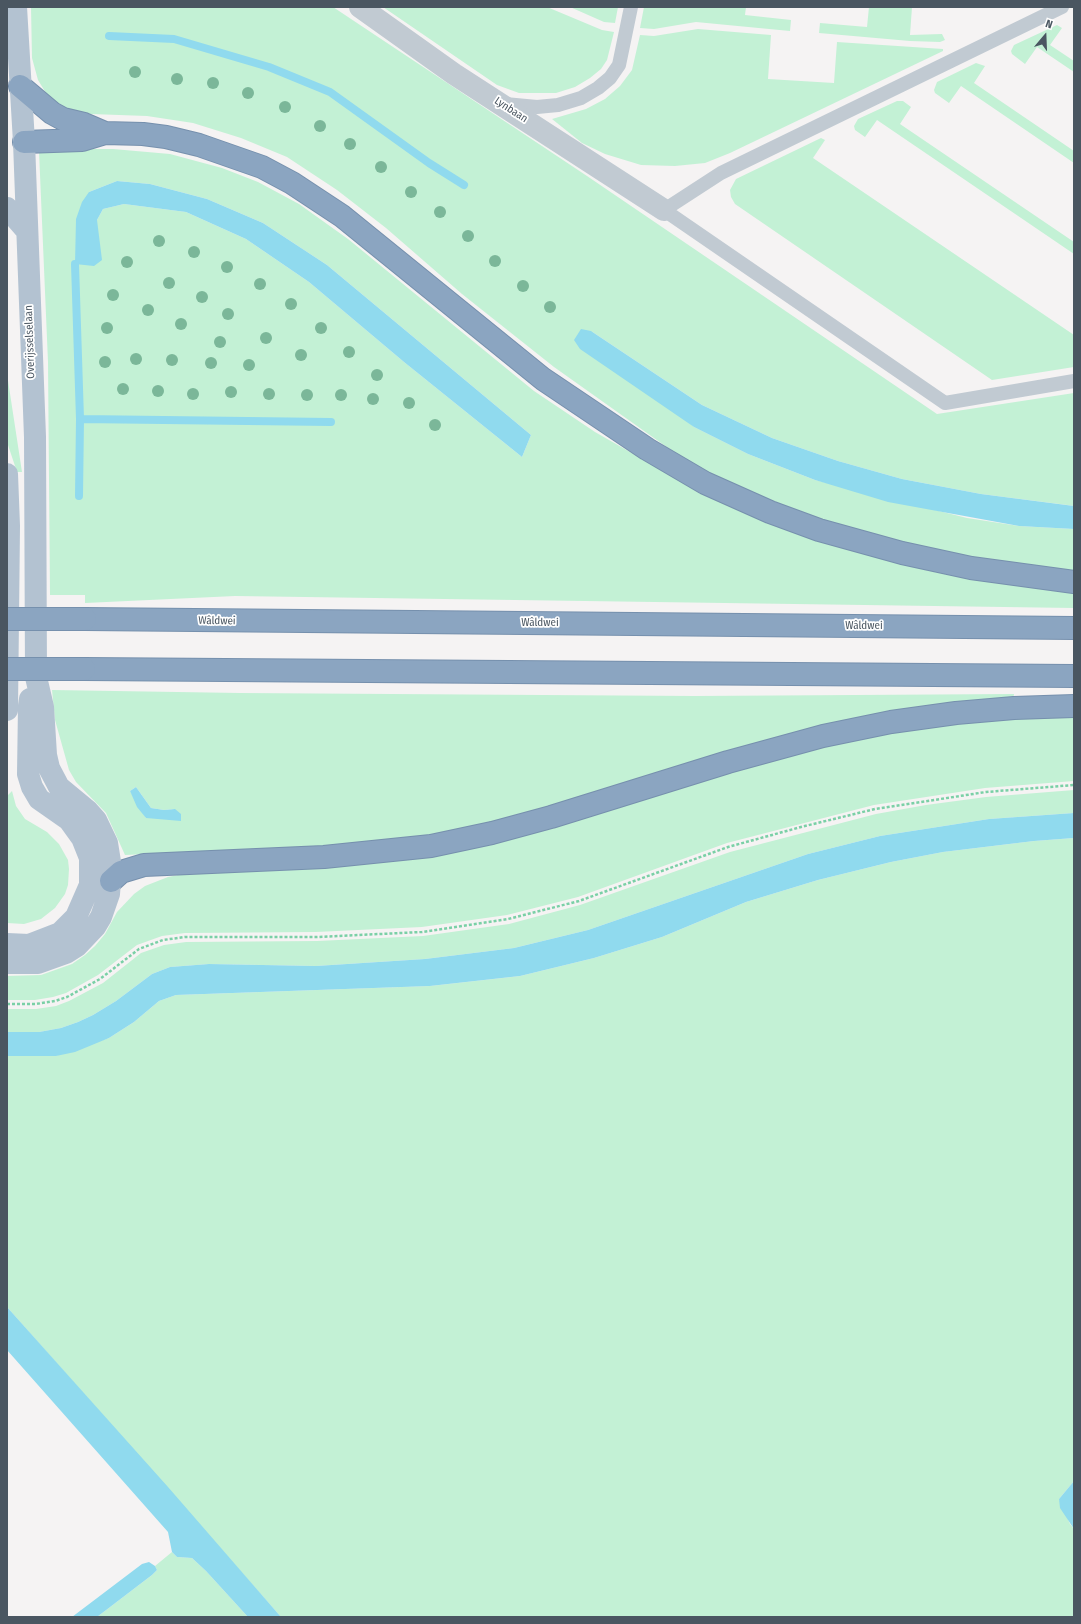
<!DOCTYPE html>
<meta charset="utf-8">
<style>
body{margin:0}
#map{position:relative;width:1081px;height:1624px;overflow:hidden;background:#f5f3f3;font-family:"Fira Sans Condensed",sans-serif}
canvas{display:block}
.frame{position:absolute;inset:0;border:8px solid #4a5661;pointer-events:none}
.north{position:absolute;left:1025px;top:16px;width:40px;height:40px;-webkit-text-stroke:3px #fff;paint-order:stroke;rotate:19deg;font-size:11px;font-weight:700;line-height:16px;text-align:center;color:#4a5661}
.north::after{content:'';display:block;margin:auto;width:14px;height:18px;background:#4a5661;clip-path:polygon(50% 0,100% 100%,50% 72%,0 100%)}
</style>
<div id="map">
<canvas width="1081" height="1624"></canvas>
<div class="frame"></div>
<div class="north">N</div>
</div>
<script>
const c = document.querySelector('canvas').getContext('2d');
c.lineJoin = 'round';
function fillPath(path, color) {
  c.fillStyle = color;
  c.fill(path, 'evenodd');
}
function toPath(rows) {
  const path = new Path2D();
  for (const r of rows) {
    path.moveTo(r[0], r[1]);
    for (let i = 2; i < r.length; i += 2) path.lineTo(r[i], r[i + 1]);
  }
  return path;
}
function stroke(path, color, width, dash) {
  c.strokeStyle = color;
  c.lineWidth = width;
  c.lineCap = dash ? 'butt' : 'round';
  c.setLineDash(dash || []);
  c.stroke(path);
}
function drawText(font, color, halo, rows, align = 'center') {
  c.font = font + ' "Fira Sans Condensed",sans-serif';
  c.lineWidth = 3.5;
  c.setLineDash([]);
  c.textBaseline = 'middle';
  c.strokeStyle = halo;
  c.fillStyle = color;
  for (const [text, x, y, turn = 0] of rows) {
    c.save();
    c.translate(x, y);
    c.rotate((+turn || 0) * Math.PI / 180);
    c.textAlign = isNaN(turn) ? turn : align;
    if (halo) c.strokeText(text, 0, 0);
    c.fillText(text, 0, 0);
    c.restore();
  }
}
const green = toPath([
 [31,7,333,7,587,176,937,414,1074,393,1074,506,1067,505,981,494,902,479,838,461,772,438,702,405,591,331,694,427,748,454,815,480,967,518,1019,526,1074,529,1074,573,972,560,824,522,744,492,692,465,554,367,462,294,386,228,337,190,287,157,241,138,193,123,147,116,91,114,72,111,59,105,46,93,38,80,32,58],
 [383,7,547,7,602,30,614,32,607,60,601,69,590,78,575,87,556,93,519,93,497,85],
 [570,7,618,7,615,23,604,22],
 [644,7,746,7,745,15,791,20,790,31,696,22,654,29,640,28],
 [869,7,912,7,910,35,942,34,945,40,940,42,910,41,819,33,820,23,867,27],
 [1057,25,1062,28,1050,45,1074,61,1074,72,1037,47,1025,64,1012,54,1011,51,1014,45],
 [698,29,771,35,768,79,834,83,837,42,943,49,943,51,730,153,705,163,675,166,641,165,605,154,582,143,552,119,586,109,605,99,620,86,632,70,640,35,654,36],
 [976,63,985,66,974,83,1074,151,1074,163,961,86,949,103,935,93,934,90,937,82],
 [897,101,903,101,911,107,900,124,1074,242,1074,254,877,120,865,137,855,130,854,126,858,119],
 [821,138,825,140,813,158,1074,335,1074,367,992,380,735,204,731,197,730,190,736,179],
 [46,149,113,149,170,154,222,168,258,182,299,204,348,239,534,391,595,432,665,472,729,504,1074,589,1074,608,235,596,85,603,85,595,50,595,48,362,39,151],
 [117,181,150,184,207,199,263,223,327,265,531,435,522,457,404,362,309,282,246,239,186,212,124,204,103,209,97,220,89,192],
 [7,374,22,472,17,472,7,442],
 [52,690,240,693,695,696,1014,694,1013,700,490,824,377,844,125,855,106,813,76,782,69,770,55,720],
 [136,787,151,808,164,810,175,809,146,818,130,791],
 [1074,716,1074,781,985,788,874,805,727,843,578,897,507,915,422,927,316,932,185,933,162,936,137,945,98,975,66,993,53,997,35,1000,7,1000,7,976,41,975,72,964,85,955,95,946,105,934,117,912,134,894,145,886,168,877,199,871,325,868,432,856,554,828,731,772,826,746,893,732,957,723,1015,718],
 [1074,790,1074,813,989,819,880,836,808,854,588,930,514,948,425,959,316,966,209,964,170,967,152,974,116,1001,93,1015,78,1022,61,1028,39,1032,7,1032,7,1009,36,1009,56,1006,69,1001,103,983,141,953,164,945,186,942,317,941,423,936,509,924,580,905,730,852,876,814,926,805,986,797],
 [12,791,16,806,25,819,47,832,59,844,68,860,69,869,68,885,65,894,55,908,41,919,24,924,7,923,7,796],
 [1074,838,1074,1481,1059,1499,1070,1524,1074,1529,1074,1617,281,1617,7,1307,7,1056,55,1056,109,1038,134,1022,159,1001,176,995,430,986,520,976,594,958,662,937,746,902,818,880,891,862,943,852,1034,841],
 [172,1552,177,1557,192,1558,206,1571,248,1617,97,1617,152,1575,157,1570,155,1566]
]);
const water = toPath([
 [117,181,150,184,207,199,263,223,327,265,531,435,522,457,404,362,309,282,246,239,186,212,124,204,103,209,97,220,102,260,94,266,75,264,76,219,82,202,89,192],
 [581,329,591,331,702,405,772,438,838,461,902,479,981,494,1074,506,1074,529,1019,526,888,502,815,480,748,454,694,427,580,349,574,340],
 [136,787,151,808,164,810,175,809,181,814,181,821,146,818,137,807,130,791],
 [1074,813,1074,838,1034,841,943,852,891,862,818,880,746,902,662,937,594,958,520,976,430,986,176,995,159,1001,134,1022,109,1038,75,1052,56,1056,7,1056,7,1032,39,1032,61,1028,78,1022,93,1015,116,1001,152,974,170,967,209,964,316,966,425,959,514,948,588,930,808,854,880,836,989,819],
 [7,1307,168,1487,281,1617,248,1617,206,1571,192,1558,177,1557,172,1552,168,1532,7,1350],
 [1074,1481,1074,1529,1060,1508,1059,1499],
 [149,1562,155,1566,157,1570,152,1575,97,1617,72,1617,142,1564]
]);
const stream = toPath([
 [109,36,174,39,269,67,330,92,429,163,464,185],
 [75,264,80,419,79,496],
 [80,419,331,422]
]);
const path = toPath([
 [7,1004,36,1004,55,1001,67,997,100,979,139,949,163,940,185,937,317,937,422,932,508,919,579,901,728,847,801,827,875,809,986,792,1074,785]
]);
const lane = toPath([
 [1062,7,721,173,664,210,945,403,1074,381],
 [505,104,537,107,558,105,581,98,598,88,610,78,619,65,631,7]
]);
const street = toPath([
 [360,7,454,74,664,210]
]);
const primary = toPath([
 [7,208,27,231],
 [7,474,9,526,7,710],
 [7,944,29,945,60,933,76,917,90,885,90,858,82,838,69,820,39,799,32,787,28,774,29,706,30,699],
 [7,963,38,963,66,953,77,946,95,927,101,917,109,894,111,868,107,843,96,820,88,811,59,787,49,768,46,755,43,707,36,677,35,437,24,142,16,7]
]);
const highway = toPath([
 [20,86,52,113,63,119,84,124,105,133],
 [24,142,82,140,105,133,143,134,166,137,199,145,262,167,292,183,342,216,543,379,647,449,705,483,770,512,819,530,902,553,971,568,1074,582],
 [85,619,1074,628],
 [84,669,1074,676],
 [111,881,121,872,144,865,324,857,431,846,492,833,551,817,728,762,823,736,891,722,956,713,1014,708,1074,706]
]);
const highwayBridge = toPath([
 [7,619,85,619],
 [7,669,84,669]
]);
const trees = [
 [135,72],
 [177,79],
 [213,83],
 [248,93],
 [285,107],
 [320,126],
 [350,144],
 [381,167],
 [411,192],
 [440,212],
 [468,236],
 [159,241],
 [194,252],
 [495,261],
 [127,262],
 [227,267],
 [169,283],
 [260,284],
 [523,286],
 [113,295],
 [202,297],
 [291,304],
 [550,307],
 [148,310],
 [228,314],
 [181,324],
 [107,328],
 [321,328],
 [266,338],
 [220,342],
 [349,352],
 [301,355],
 [136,359],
 [172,360],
 [105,362],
 [211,363],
 [249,365],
 [377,375],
 [123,389],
 [158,391],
 [231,392],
 [193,394],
 [269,394],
 [307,395],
 [341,395],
 [373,399],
 [409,403],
 [435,425]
];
const streetNames = [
 ["Lynbaan",511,110,33],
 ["Overijsselselaan",30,342,-92],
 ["Wâldwei",217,621,1],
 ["Wâldwei",540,623],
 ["Wâldwei",864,626]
];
fillPath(green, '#c3f1d5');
fillPath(water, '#90daee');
stroke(stream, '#90daee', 8);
stroke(highway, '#7690ad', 24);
stroke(path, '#7ad0a6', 2.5, [3, 2]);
stroke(lane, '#c1cad2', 14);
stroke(street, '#c1cad2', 22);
stroke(primary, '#b3c2d1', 22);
stroke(highway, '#8ba5c1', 22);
stroke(highwayBridge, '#7690ad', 24, []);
stroke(highwayBridge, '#8ba5c1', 22);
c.fillStyle = '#7bb799';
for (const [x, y] of trees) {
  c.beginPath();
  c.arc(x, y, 6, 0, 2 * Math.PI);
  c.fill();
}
drawText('11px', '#4a5661', '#fff', streetNames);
</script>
